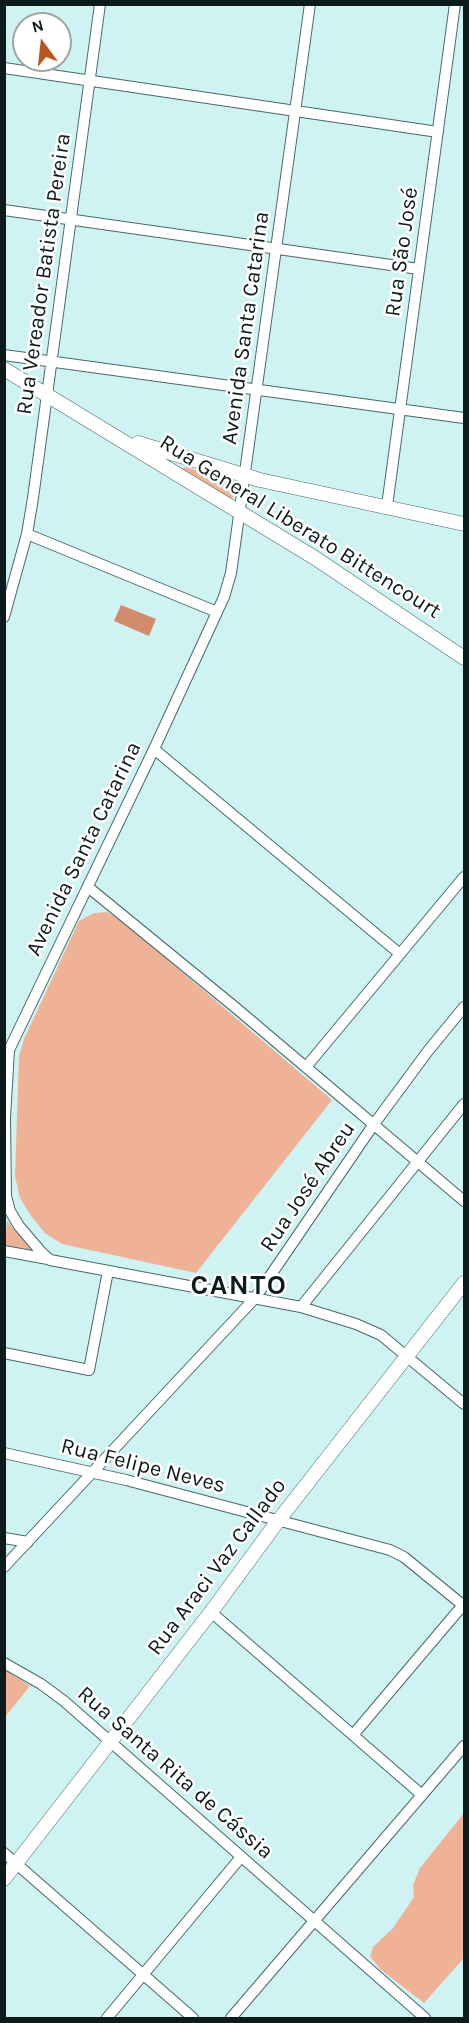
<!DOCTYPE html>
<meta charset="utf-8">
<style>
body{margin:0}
#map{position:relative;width:469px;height:2023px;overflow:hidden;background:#cff2f3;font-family:Karla,sans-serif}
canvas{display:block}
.frame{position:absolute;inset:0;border:6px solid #0e1b1c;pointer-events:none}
.north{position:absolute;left:12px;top:12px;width:60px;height:60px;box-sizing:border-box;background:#fff;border:2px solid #9fa4a4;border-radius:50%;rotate:345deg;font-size:16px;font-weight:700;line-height:24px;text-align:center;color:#0e1b1c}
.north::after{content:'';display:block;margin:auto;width:21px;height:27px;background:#b9561e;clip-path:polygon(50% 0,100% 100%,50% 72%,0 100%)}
</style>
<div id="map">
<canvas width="469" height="2023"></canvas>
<div class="frame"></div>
<div class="north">N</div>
</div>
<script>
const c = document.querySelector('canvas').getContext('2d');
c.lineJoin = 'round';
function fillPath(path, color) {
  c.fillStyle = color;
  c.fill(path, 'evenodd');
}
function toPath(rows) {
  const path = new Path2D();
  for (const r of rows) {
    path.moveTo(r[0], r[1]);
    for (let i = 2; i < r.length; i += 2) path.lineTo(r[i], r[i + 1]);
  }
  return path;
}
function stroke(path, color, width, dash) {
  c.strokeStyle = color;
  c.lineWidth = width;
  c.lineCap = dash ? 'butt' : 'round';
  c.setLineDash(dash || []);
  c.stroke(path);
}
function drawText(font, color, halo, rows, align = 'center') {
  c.font = font + ' Karla,sans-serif';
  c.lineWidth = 5;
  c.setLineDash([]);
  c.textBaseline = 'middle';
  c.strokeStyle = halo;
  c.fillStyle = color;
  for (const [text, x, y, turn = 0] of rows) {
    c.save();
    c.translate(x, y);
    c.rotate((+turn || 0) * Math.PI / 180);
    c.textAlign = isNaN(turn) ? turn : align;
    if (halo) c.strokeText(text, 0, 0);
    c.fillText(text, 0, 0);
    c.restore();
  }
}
const green = toPath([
 [186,467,228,480,234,488,233,498,229,501,180,472,182,468],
 [107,912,122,921,332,1100,196,1273,62,1244,45,1233,31,1216,20,1198,15,1176,19,1056,24,1039,79,921,94,913],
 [7,1221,37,1254,5,1247],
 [5,1670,30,1686,5,1717],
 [464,1813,464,1958,424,2003,380,1969,370,1956,373,1947,393,1928,414,1897,413,1885,420,1868]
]);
const water = toPath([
 [121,605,156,619,149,636,114,621]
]);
const minor = toPath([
 [310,4,231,573,224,597,154,749,9,1050,5,1118,6,1196,10,1211,19,1226,41,1252,50,1260,301,1307,356,1324,381,1335,464,1404],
 [4,68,438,132],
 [4,210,419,269],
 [4,355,464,418],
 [387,506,455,4],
 [27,534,217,612],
 [4,617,27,534,33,498,100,4],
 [154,749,400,954],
 [88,887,236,1008,464,1201],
 [306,1067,464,877],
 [4,1251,48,1259],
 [301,1307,464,1104],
 [4,1353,89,1370,108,1271],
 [4,1453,126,1480,390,1550,404,1557,464,1606],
 [4,1538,28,1542],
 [4,1567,255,1298,374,1124,428,1051,464,1007],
 [211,1612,422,1795],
 [4,1663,41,1684,64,1701,425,2018],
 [353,1735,463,1605],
 [4,1853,193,2018],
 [107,2018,241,1857],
 [231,2018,464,1746]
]);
const major = toPath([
 [4,369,315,558,464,658],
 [138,443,260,480,464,524],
 [4,1879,211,1612,278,1521,464,1283]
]);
const streetNames = [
 ["Rua São José",402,252,-82],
 ["Rua Vereador Batista Pereira",44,274,-82],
 ["Avenida Santa Catarina",246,328,-82],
 ["Rua General Liberato Bittencourt",300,527,32],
 ["Avenida Santa Catarina",84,849,-64],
 ["Rua José Abreu",308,1187,-56],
 ["Rua Felipe Neves",143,1466,14],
 ["Rua Araci Vaz Callado",217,1567,-53],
 ["Rua Santa Rita de Cássia",175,1773,41]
];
const districtNames = [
 ["CANTO",239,1286]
];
fillPath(green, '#efb296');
fillPath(water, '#d18c6b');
stroke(minor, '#496869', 12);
stroke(major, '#496869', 15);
stroke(minor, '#fff', 10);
stroke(major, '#fff', 14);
drawText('22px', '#0e1b1c', '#fff', streetNames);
c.letterSpacing = '1.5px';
drawText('bold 28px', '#0e1b1c', '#fff', districtNames);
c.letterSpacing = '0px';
</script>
